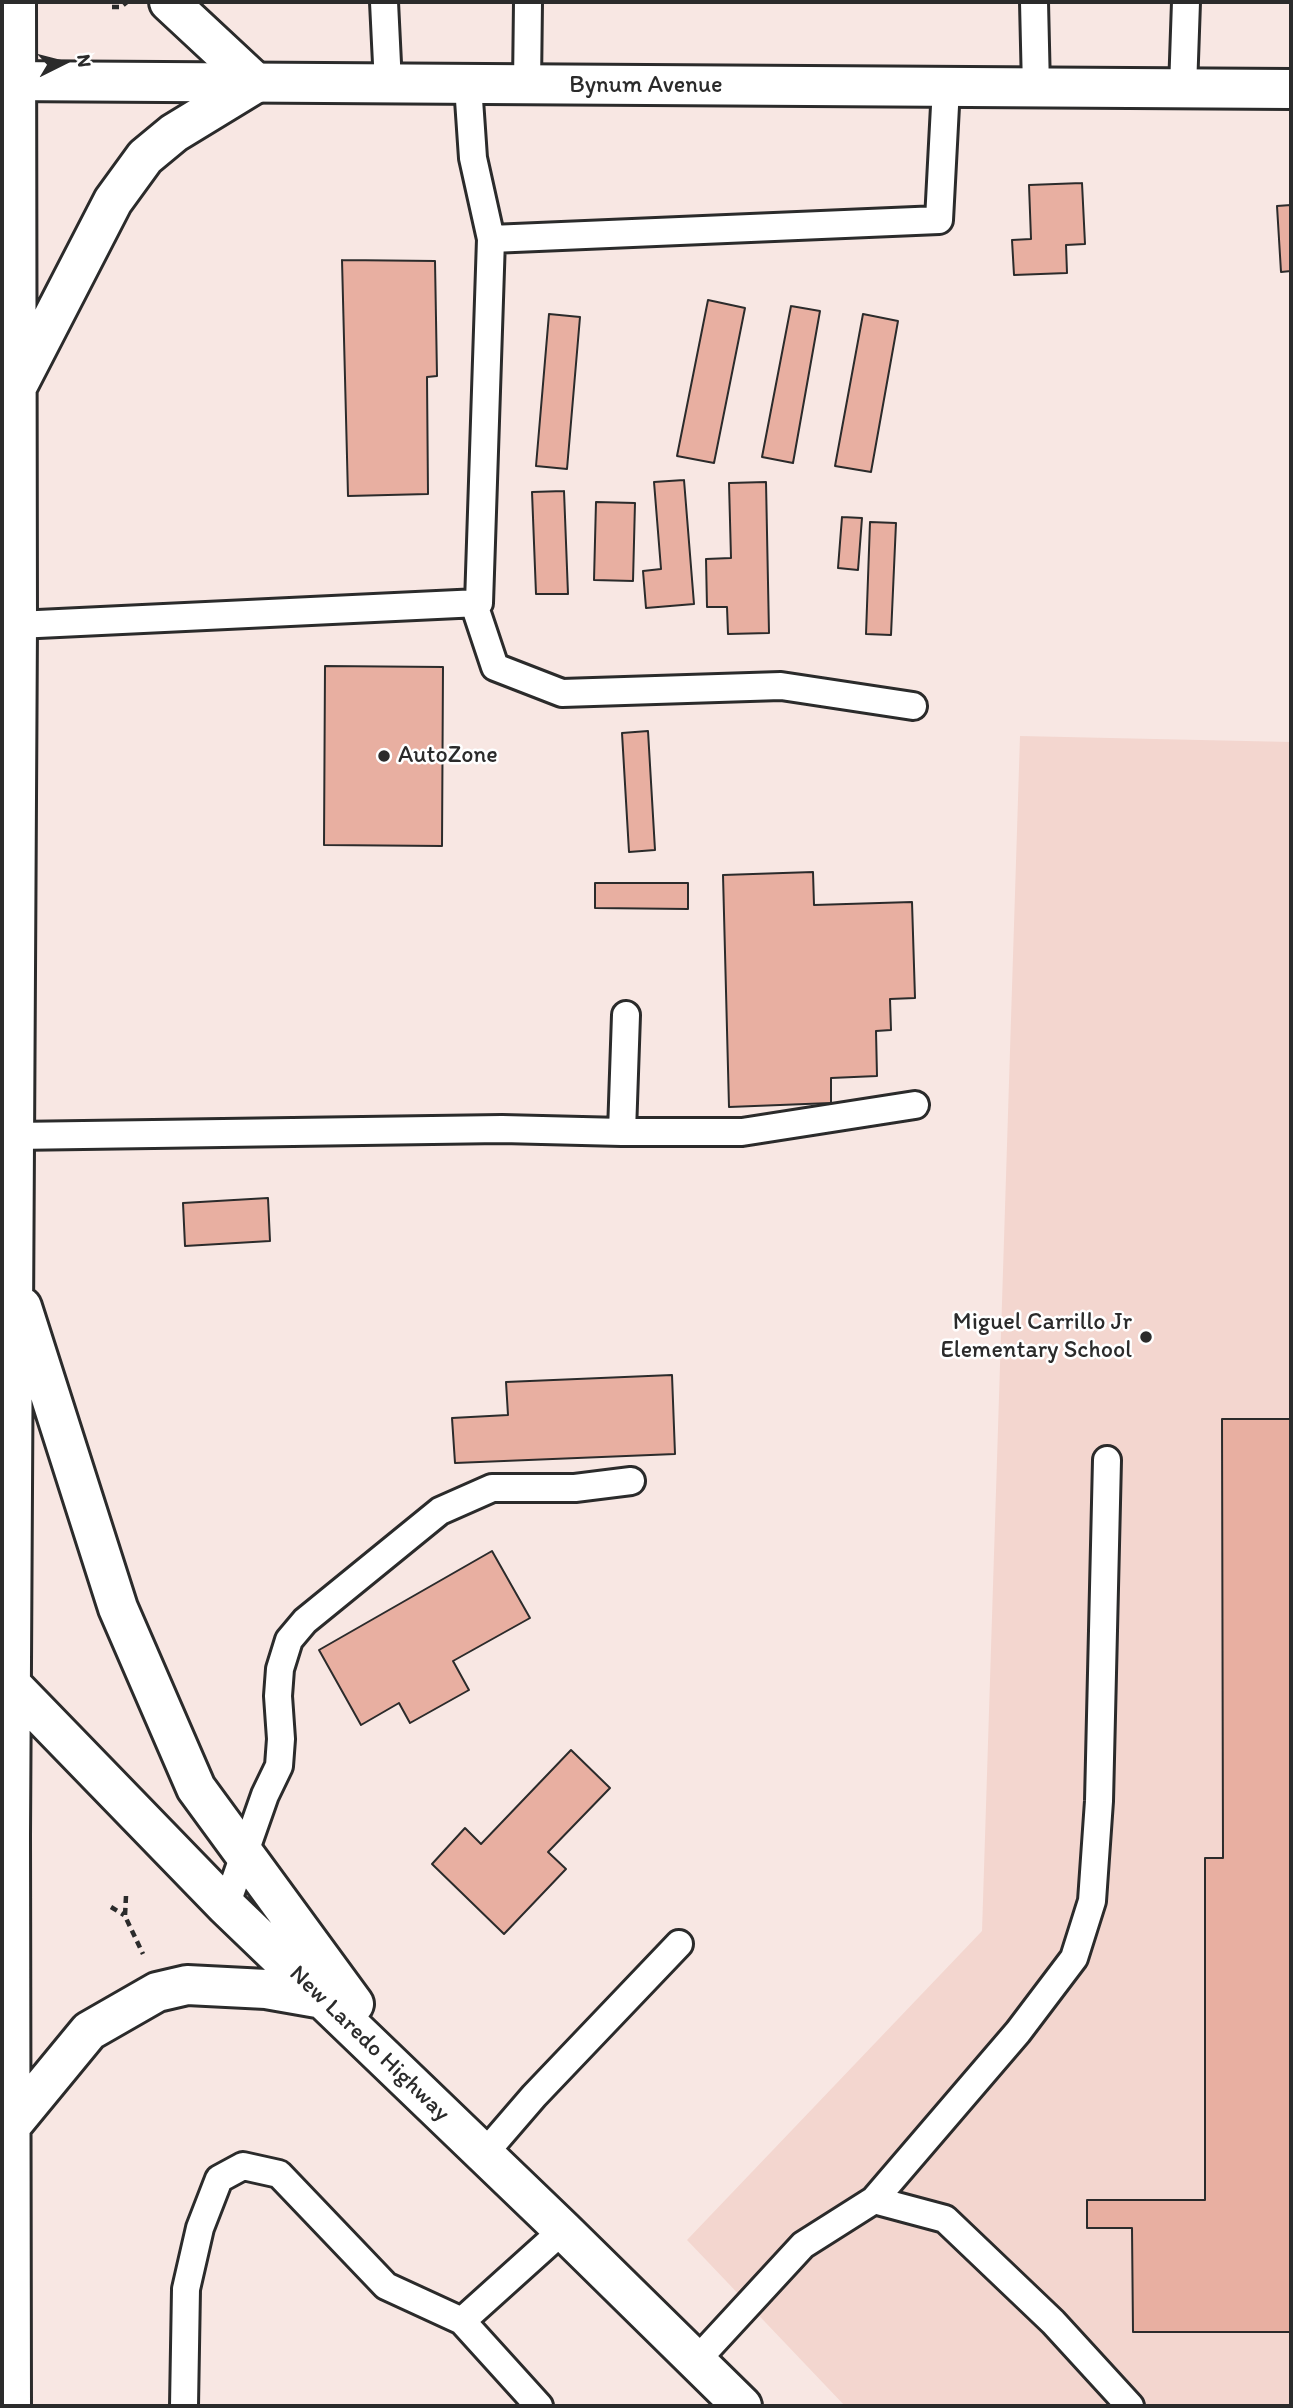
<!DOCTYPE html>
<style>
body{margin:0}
#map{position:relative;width:1293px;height:2408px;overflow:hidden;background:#f8e7e3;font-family:Itim,sans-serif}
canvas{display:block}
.frame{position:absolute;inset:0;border:4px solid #2b2b2b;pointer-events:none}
.north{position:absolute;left:28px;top:28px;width:70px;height:70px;-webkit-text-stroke:5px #fff;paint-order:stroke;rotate:84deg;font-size:19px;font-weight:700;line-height:28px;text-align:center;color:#2b2b2b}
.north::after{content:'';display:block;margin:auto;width:24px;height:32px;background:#2b2b2b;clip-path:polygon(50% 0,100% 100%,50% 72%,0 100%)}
</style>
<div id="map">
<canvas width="1293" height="2408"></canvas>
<div class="frame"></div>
<div class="north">N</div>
</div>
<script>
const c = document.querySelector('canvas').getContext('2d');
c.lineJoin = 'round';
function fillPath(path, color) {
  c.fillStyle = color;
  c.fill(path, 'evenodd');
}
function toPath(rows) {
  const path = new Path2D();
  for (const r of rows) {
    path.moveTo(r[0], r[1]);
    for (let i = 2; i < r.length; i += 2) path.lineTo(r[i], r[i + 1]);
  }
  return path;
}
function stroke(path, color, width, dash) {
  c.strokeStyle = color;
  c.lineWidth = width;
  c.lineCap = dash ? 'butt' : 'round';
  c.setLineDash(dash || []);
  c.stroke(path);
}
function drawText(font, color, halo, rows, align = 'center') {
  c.font = font + ' Itim,sans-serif';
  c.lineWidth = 5;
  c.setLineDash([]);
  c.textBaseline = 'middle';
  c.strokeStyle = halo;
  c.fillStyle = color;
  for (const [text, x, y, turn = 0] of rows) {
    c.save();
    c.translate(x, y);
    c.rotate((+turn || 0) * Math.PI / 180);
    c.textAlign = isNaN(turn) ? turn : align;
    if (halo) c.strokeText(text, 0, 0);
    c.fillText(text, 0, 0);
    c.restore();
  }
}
const built = toPath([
 [1020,736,1291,742,1291,2406,845,2406,687,2240,982,1931]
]);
const building = toPath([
 [1082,183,1085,244,1066,245,1067,273,1014,275,1012,240,1031,239,1029,185,1082,183],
 [1291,205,1291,271,1281,272,1277,206,1291,205],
 [342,260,435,261,437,376,427,377,428,494,348,496,342,260],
 [708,300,745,308,714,463,677,456,708,300],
 [791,306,820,311,793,463,762,457,791,306],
 [549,314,580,317,567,469,536,466,549,314],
 [863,314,898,321,871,472,835,466,863,314],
 [684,480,694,604,646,608,643,571,661,569,654,482,684,480],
 [766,482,769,633,728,634,727,607,707,607,706,559,731,558,729,483,766,482],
 [564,491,568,594,536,594,532,492,564,491],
 [596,502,635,503,633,581,594,580,596,502],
 [842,517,862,518,858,570,838,568,842,517],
 [870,522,896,523,891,635,866,634,870,522],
 [325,666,443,667,442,846,324,845,325,666],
 [648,731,655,850,629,852,622,733,648,731],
 [813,872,814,905,912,902,915,998,890,999,891,1030,876,1031,877,1076,831,1078,831,1103,729,1107,723,875,813,872],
 [595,883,688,883,688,909,595,908,595,883],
 [268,1198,270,1241,185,1246,183,1203,268,1198],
 [672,1375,675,1454,455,1463,452,1418,508,1415,506,1382,672,1375],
 [1222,1419,1291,1419,1291,2332,1133,2332,1132,2228,1087,2228,1087,2200,1205,2200,1205,1858,1223,1858,1222,1419],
 [492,1551,530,1618,453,1661,469,1690,410,1723,399,1703,361,1725,319,1650,492,1551],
 [571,1750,610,1788,548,1852,566,1869,504,1934,432,1864,465,1828,481,1844,571,1750]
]);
const path = toPath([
 [112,7,121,7,127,2],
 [126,1896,125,1916,143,1954],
 [111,1907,124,1915]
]);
const lane = toPath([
 [384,2,388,84],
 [1034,2,1036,88],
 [527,85,528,2],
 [1183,89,1186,2],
 [491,239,939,220,946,87],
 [474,604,495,667,562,693,781,686,913,706],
 [2,628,17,625,479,603,491,239,473,158,468,85],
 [622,1132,742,1132,915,1105],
 [14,1136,502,1129,622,1132,626,1015],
 [226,1906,265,1795,279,1766,281,1739,278,1696,280,1669,289,1640,305,1621,440,1511,492,1488,575,1488,631,1481],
 [484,2154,534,2096,679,1944],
 [874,2200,1018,2032,1074,1958,1092,1901,1099,1801,1107,1460],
 [462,2321,563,2230],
 [696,2361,803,2245,874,2200,945,2219,1053,2322,1130,2406],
 [184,2406,186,2289,200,2228,219,2179,243,2166,279,2174,386,2286,462,2321,539,2406]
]);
const secondary = toPath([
 [2,81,1291,89]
]);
const primary = toPath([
 [19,383,113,201,145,157,174,133,256,83,169,2],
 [22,1307,118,1608,196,1788,354,2004],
 [2,1675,226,1906,563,2230,742,2406],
 [10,2127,89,2031,157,1992,187,1985,266,1989,323,1999],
 [11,2406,10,1833,17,625,16,2]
]);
const markers = [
 [384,756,7,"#2b2b2b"],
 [1146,1337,7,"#2b2b2b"]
];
const streetNames = [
 ["Bynum Avenue",646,86],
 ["New Laredo Highway",369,2044,44]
];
const poiNames = [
 ["AutoZone",398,756],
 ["Miguel Carrillo Jr",1132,1323,"right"],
 ["Elementary School",1132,1351,"right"]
];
fillPath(built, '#f3d6cf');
fillPath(building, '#e8afa1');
stroke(building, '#2b2b2b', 2);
stroke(lane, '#2b2b2b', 32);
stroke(secondary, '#2b2b2b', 44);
stroke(primary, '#2b2b2b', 44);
stroke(path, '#2b2b2b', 4.5, [7, 5]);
stroke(lane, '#fff', 26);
stroke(secondary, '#fff', 38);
stroke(primary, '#fff', 38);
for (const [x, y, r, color] of markers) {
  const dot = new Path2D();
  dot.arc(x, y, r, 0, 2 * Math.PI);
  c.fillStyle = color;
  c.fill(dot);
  stroke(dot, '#fff', 2.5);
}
drawText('24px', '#2b2b2b', '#fff', streetNames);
drawText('24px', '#2b2b2b', '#fff', poiNames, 'left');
</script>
